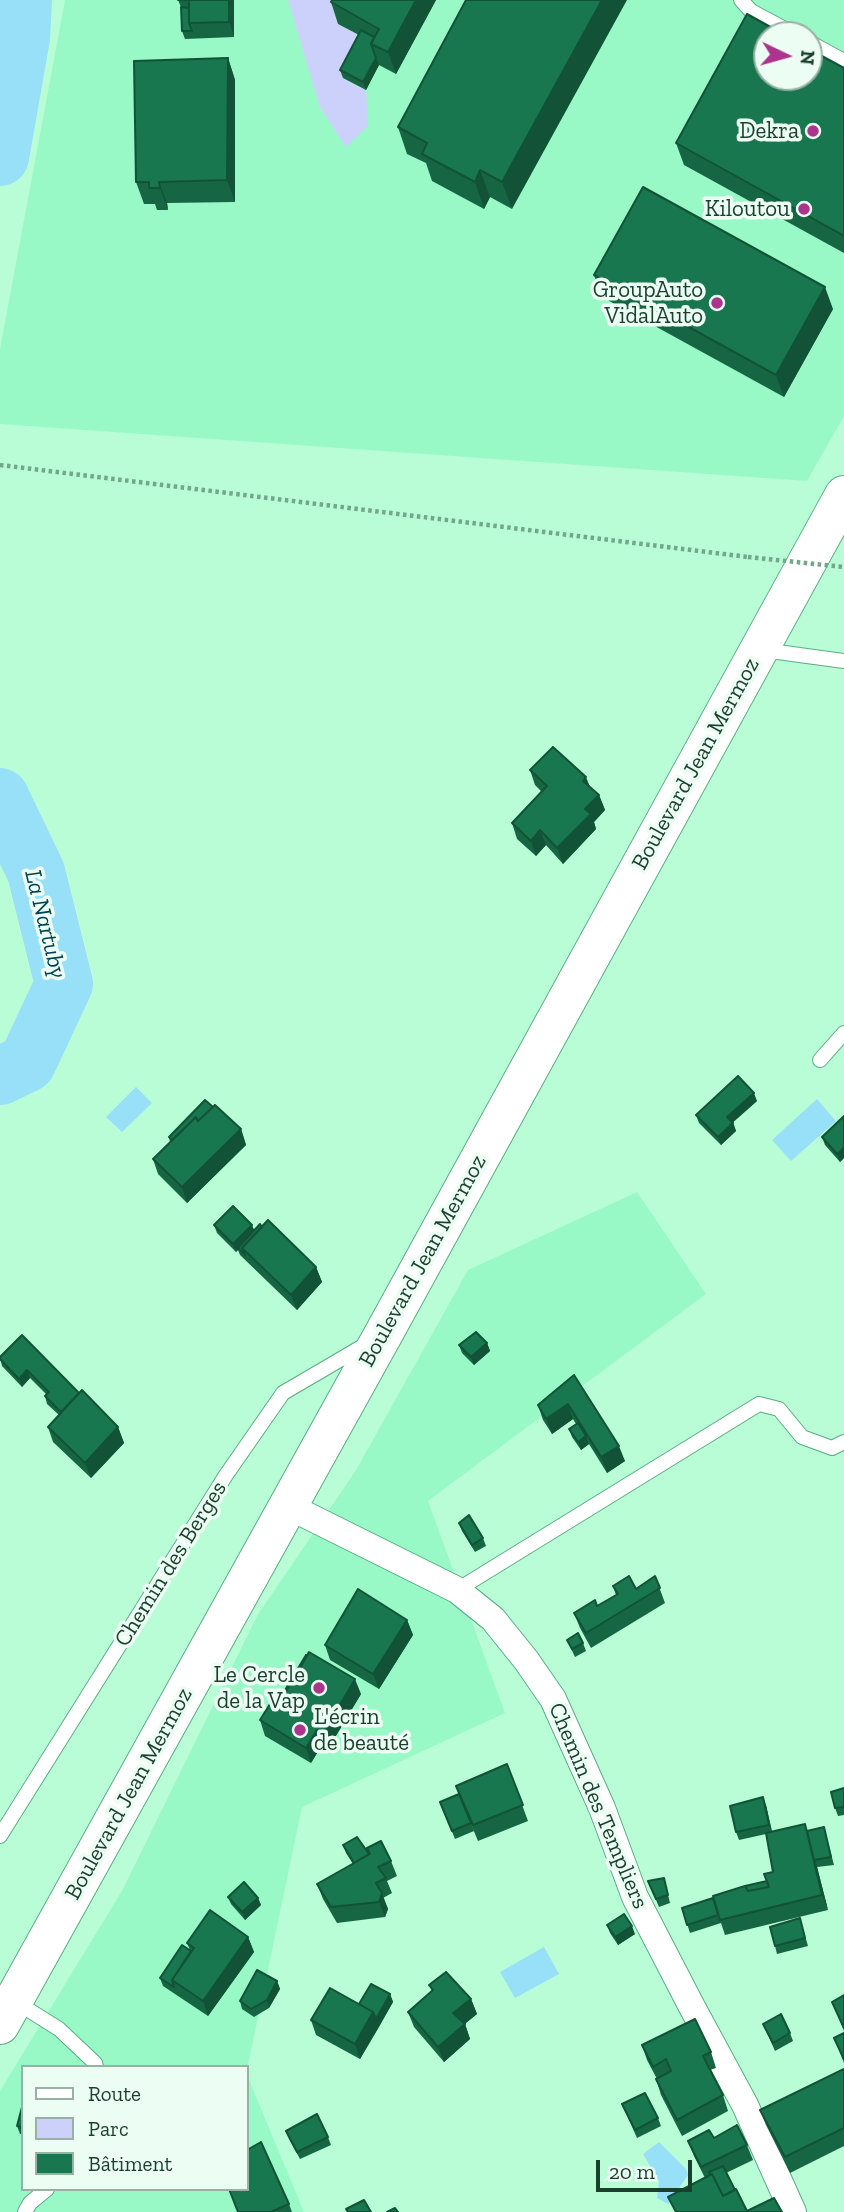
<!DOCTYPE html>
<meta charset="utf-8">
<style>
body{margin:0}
#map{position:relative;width:844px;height:2212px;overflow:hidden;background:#b9fdd7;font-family:"Zilla Slab",serif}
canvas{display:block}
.legend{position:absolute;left:21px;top:2065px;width:228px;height:126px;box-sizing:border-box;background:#ecfdf3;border:2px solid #98b1a4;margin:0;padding:9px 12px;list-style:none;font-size:21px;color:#1b3f2d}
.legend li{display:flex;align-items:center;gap:14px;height:35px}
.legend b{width:35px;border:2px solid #98b1a4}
.north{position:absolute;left:753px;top:21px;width:70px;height:70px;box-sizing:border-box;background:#ecfdf3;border:2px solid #98b1a4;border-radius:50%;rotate:95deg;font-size:19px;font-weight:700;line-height:28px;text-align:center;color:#1b3f2d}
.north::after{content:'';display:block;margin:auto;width:24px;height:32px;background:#ab358d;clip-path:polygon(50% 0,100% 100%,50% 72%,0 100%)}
.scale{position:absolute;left:596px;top:2160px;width:96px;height:32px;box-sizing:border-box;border:4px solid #1b3f2d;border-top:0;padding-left:9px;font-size:21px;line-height:24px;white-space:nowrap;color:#1b3f2d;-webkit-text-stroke:5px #ecfdf3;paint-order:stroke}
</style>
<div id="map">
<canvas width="844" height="2212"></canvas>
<ul class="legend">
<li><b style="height:9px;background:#fff"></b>Route</li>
<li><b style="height:19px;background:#ccd1fc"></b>Parc</li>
<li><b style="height:19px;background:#19774f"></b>Bâtiment</li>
</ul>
<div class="north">N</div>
<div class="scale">20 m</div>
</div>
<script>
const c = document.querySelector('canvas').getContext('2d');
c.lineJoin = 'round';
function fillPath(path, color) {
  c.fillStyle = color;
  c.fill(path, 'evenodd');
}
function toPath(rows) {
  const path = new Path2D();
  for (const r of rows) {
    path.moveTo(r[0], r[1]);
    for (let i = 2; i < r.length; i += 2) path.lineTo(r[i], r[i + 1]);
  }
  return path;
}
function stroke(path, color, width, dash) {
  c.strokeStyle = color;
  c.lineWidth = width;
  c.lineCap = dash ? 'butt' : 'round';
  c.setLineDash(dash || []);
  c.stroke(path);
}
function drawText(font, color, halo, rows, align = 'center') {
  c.font = font + ' "Zilla Slab",serif';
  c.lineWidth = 7;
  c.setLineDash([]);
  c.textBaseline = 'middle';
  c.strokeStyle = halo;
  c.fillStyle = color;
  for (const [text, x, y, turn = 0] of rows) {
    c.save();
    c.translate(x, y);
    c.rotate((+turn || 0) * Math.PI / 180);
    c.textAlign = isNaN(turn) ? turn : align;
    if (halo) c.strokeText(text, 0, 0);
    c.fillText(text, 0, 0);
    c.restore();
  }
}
const built = toPath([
 [65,0,844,0,844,416,807,481,0,424,0,349],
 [767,35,809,35,809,77,767,77],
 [637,1192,706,1294,428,1501,505,1713,302,1807,247,2070,247,2067,23,2067,23,2189,247,2189,247,2075,304,2212,0,2212,0,2091,123,1889,257,1616,356,1470,468,1270]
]);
const green = toPath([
 [288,0,351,0,339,24,364,38,343,78,366,90,368,126,346,147,320,107]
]);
const water = toPath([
 [136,1087,152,1103,122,1132,106,1117],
 [817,1099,836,1121,791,1161,772,1140],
 [544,1947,559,1974,515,1998,500,1972],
 [659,2142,686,2169,688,2175,668,2204,657,2198,659,2181,643,2154]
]);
const river = toPath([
 [0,157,21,38,23,0],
 [0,797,36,872,64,984,27,1063,0,1076]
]);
const path = toPath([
 [0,465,748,557]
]);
const service = toPath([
 [741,0,751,11,796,35],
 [809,42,844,61],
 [763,650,844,661],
 [820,1060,844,1033],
 [457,1590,759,1404,779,1409,802,1437,832,1448,844,1442],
 [0,1836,226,1475,283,1393,365,1345],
 [16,2002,59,2029,95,2063,96,2067],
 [25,2212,30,2203,47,2189]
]);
const minor = toPath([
 [288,1506,457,1590,493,1619,526,1660,553,1699,602,1808,635,1897,692,2007,745,2105,793,2212]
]);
const secondary = toPath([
 [0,2025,384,1333,844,495]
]);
const pathBridge = toPath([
 [748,557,844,567]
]);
const wall = toPath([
 [178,0,234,0,234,37,185,39,182,31,181,7],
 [332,0,436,0,396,74,379,65,366,90,343,78,340,70,359,35,338,24,331,2],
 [466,0,512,209,490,197,484,209,432,181,426,163,407,154,398,127],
 [228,58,235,80,235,202,167,203,168,210,157,210,155,204,144,204,136,182],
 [844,68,844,253,684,165,676,143],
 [594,275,833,309,784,397,602,297],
 [530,770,590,787,599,795,605,810,594,822,596,829,563,864,546,845,536,856,517,839,512,823,542,792,535,785],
 [757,1101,733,1122,736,1131,721,1145,699,1123,696,1115],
 [213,1107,241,1129,246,1145,187,1203,158,1174,153,1159,170,1142,169,1137],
 [844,1116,844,1158,840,1162,825,1145,822,1137],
 [214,1225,254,1231,316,1267,322,1282,297,1310,240,1255,238,1250,236,1252,217,1233],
 [487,1343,490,1351,474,1365,462,1353,459,1345],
 [0,1357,79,1393,118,1427,124,1443,91,1478,53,1442,48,1427,59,1415,47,1404,45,1396,46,1394,30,1378,22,1387,2,1366],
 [574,1375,625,1461,607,1473,589,1444,581,1450,572,1437,569,1429,576,1424,573,1419,552,1434,543,1420,538,1405],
 [459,1523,483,1538,486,1546,475,1552,462,1531],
 [655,1576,665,1603,591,1648,580,1628,574,1613,597,1606,616,1595,613,1586,636,1589],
 [407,1620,413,1635,379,1689,330,1660,325,1645],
 [567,1640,583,1643,586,1651,575,1657],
 [361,1694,328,1749,322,1745,311,1763,265,1736,260,1720,275,1707],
 [507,1764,528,1821,478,1841,471,1824,474,1831,455,1839,440,1802,459,1794],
 [844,1788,844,1815,838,1816,835,1808],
 [766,1805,772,1831,807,1831,824,1827,834,1865,817,1867,828,1910,725,1935,721,1923,690,1933,682,1908,767,1881,773,1872,766,1834,739,1840,736,1832],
 [343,1845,369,1855,367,1848,391,1861,397,1876,387,1881,392,1893,383,1898,388,1909,385,1917,337,1923,323,1899,317,1884,353,1864,346,1853],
 [664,1878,670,1903,659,1907,648,1881],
 [228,1897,258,1898,261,1905,245,1920,231,1904],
 [800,1918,808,1946,777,1954,775,1946],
 [607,1925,635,1934,618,1945,610,1933],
 [248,1937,254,1952,208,2016,163,1986,160,1978,190,1950,187,1943],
 [277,1981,280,1989,269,2008,254,2017,242,2009,240,2001],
 [429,1985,471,1999,477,2014,465,2024,470,2039,444,2062,414,2027,408,2012,432,1991],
 [390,1994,393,2002,360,2059,316,2035,311,2020],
 [844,1995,844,2031,832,2002],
 [763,2024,790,2033,793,2041,775,2051],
 [844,2033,844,2063,834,2038],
 [642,2045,711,2052,716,2068,710,2070,723,2095,728,2111,682,2136,661,2095,656,2079,657,2079,647,2060],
 [844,2069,844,2146,790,2173,766,2125,760,2110],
 [622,2104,658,2118,661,2126,637,2138],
 [23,2108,23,2134,20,2134,17,2126],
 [286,2131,328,2137,331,2145,300,2159,289,2139],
 [714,2138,747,2145,753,2160,726,2173,747,2211,782,2212,676,2212,705,2178,694,2156,688,2141],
 [289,2204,292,2212,237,2212]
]);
const shadedWall = toPath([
 [229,0,234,0,234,37,229,22],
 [416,0,436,0,396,74,388,52],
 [602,0,627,0,512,209,502,182],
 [228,58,235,80,235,202,227,180],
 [376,58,379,65,366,90,363,82],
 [480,170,490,197,484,209,475,182],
 [159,182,167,203,168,210,160,188],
 [825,287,833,309,784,397,776,375],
 [586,777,592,792,583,781],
 [599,795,605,810,594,822,596,829,563,864,557,848,585,809],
 [540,830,546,845,536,856,531,841],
 [754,1093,757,1101,730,1125,727,1117],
 [733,1123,736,1131,721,1145,718,1137],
 [241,1129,246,1145,187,1203,182,1187],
 [844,1148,844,1158,840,1162,837,1154],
 [252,1225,255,1232,236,1252,233,1244],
 [316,1267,322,1282,297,1310,291,1295],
 [487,1343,490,1351,474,1365,471,1357],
 [27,1370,30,1378,22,1387,19,1379],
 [568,1404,573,1419,552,1434,546,1419],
 [118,1427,124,1443,91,1478,85,1463],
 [586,1436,589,1444,581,1450,578,1442],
 [619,1446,625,1461,607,1473,601,1457],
 [407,1620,413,1635,379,1689,373,1674],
 [355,1679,361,1694,328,1749,323,1734],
 [317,1730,322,1745,311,1763,306,1748],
 [763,1797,766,1805,772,1833,769,1825],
 [805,1824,810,1839,828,1910,822,1895],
 [382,1893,388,1909,385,1917,379,1902],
 [258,1898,261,1905,245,1920,242,1912],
 [632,1926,635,1934,618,1945,615,1937],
 [248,1937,254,1952,208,2016,203,2001],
 [277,1981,280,1989,269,2008,267,2000],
 [390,1994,393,2002,379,2027,376,2019],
 [471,1999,477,2014,459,2028,453,2013],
 [373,2012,379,2027,360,2059,355,2044],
 [465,2024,470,2039,444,2062,438,2047]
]);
const building = toPath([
 [178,0,229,0,229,22,189,23,189,0,178,0],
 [332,0,416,0,388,52,371,44,379,29,331,2,332,0],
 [466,0,602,0,502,182,480,170,475,182,422,154,427,143,398,127,466,0],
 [181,7,189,8,189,23,192,31,182,31,181,7],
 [747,14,785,35,767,35,767,77,809,77,809,49,844,68,844,236,676,143,747,14],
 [361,30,374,37,371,44,376,58,363,82,340,70,361,30],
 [228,58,227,180,159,182,160,188,149,188,149,182,136,182,134,61,228,58],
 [643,187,825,287,776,375,594,275,643,187],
 [553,747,586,777,583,781,599,795,585,809,591,814,557,848,540,830,531,841,512,823,547,786,530,770,553,747],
 [738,1076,754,1093,727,1117,733,1123,718,1137,696,1115,738,1076],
 [205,1100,213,1107,198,1121,196,1117,172,1140,169,1137,205,1100],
 [215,1105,241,1129,182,1187,153,1159,196,1117,198,1121,215,1105],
 [844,1116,844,1148,837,1154,822,1137,844,1116],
 [233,1206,252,1225,233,1244,214,1225,233,1206],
 [268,1220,316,1267,291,1295,242,1248,268,1220],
 [260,1224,262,1227,242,1248,245,1255,238,1248,260,1224],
 [476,1332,487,1343,471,1357,459,1345,476,1332],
 [22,1335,79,1393,61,1412,45,1396,49,1392,27,1370,19,1379,0,1359,0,1357,22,1335],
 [574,1375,619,1446,601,1457,568,1404,546,1419,538,1405,574,1375],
 [82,1390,118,1427,85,1463,48,1427,82,1390],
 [578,1423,586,1436,578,1442,569,1429,578,1423],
 [469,1515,483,1538,472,1545,459,1523,469,1515],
 [629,1576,636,1589,655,1576,660,1588,586,1633,574,1613,595,1600,597,1606,618,1594,613,1586,629,1576],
 [358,1589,407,1620,373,1674,325,1645,358,1589],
 [578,1633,583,1643,572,1649,567,1640,578,1633],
 [309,1652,355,1679,323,1734,317,1730,306,1748,260,1720,270,1704,276,1708,309,1652],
 [306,1655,307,1656,276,1708,275,1707,306,1655],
 [507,1764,523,1805,473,1825,456,1786,507,1764],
 [844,1788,844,1807,835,1808,831,1792,844,1788],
 [459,1794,471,1823,452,1831,440,1802,459,1794],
 [763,1797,769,1825,736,1832,730,1806,763,1797],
 [805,1824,822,1895,720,1920,713,1896,745,1886,748,1891,769,1887,764,1874,773,1872,766,1833,805,1824],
 [824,1827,831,1857,814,1860,807,1831,824,1827],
 [357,1837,369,1854,354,1863,343,1845,357,1837],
 [381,1841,391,1861,378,1867,386,1878,376,1883,382,1893,379,1902,331,1907,317,1884,370,1854,367,1848,381,1841],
 [664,1878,668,1895,656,1899,648,1881,664,1878],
 [767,1881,769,1887,748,1891,745,1886,767,1881],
 [244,1882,258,1898,242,1912,228,1897,244,1882],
 [713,1898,718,1915,687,1925,682,1908,713,1898],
 [210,1910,248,1937,203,2001,172,1980,194,1948,187,1943,210,1910],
 [624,1914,632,1926,615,1937,607,1925,624,1914],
 [800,1918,805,1938,775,1946,770,1927,800,1918],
 [182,1945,191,1951,172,1980,174,1987,160,1978,182,1945],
 [257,1970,277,1981,267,2000,251,2009,240,2001,257,1970],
 [446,1972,471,1999,453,2013,465,2024,438,2047,408,2012,433,1990,429,1985,446,1972],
 [371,1984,390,1994,376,2019,373,2012,359,2004,371,1984],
 [330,1988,373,2012,355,2044,311,2020,330,1988],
 [844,1995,844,2028,832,2002,844,1995],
 [781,2014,790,2033,773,2043,763,2024,781,2014],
 [695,2019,711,2052,703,2056,723,2095,677,2120,656,2079,671,2071,666,2059,653,2067,642,2045,695,2019],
 [844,2033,844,2059,834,2038,844,2033],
 [844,2069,844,2128,785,2157,760,2110,844,2069],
 [645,2093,658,2118,635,2130,622,2104,645,2093],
 [22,2107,23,2108,23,2127,17,2126,22,2107],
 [317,2114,328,2137,297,2152,286,2131,317,2114],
 [737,2125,747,2145,701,2167,688,2141,709,2130,714,2138,737,2125],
 [261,2142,289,2204,271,2212,238,2212,229,2189,247,2189,247,2150,261,2142],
 [723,2166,735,2190,723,2196,712,2174,711,2175,709,2172,723,2166],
 [712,2174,723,2196,736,2189,747,2211,774,2198,782,2212,676,2212,668,2197,712,2174],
 [364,2200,371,2212,348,2212,346,2209,364,2200],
 [395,2208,398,2212,387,2212,395,2208]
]);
const markers = [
 [813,131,7,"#ab358d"],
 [804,209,7,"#ab358d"],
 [717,303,7,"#ab358d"],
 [319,1688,7,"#ab358d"],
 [300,1730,7,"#ab358d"]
];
const poiNames = [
 ["Dekra",799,131],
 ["Kiloutou",790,209],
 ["GroupAuto",703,290],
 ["VidalAuto",703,316],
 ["Le Cercle",305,1675],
 ["de la Vap",305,1701],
 ["L'écrin",314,1717,"left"],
 ["de beauté",314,1743,"left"]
];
const streetNames = [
 ["Boulevard Jean Mermoz",696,764,-61],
 ["Boulevard Jean Mermoz",423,1261,-61],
 ["Chemin des Berges",171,1564,-58],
 ["Boulevard Jean Mermoz",129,1794,-61],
 ["Chemin des Templiers",598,1806,67]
];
const waterNames = [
 ["La Nartuby",45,924,76]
];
fillPath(built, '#99f9c6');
fillPath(green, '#ccd1fc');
fillPath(water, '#97e0f8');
stroke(river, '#97e0f8', 58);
stroke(service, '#58ad82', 16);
stroke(minor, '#58ad82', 28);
stroke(secondary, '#58ad82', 40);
stroke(path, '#72a78a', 4.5, [3.5, 3.5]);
stroke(service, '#fff', 14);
stroke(minor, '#fff', 26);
stroke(secondary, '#fff', 38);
stroke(pathBridge, '#72a78a', 4.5, [3.5, 3.5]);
fillPath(wall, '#166644');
fillPath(shadedWall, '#125337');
fillPath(building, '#19774f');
stroke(building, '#125337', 2);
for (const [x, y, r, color] of markers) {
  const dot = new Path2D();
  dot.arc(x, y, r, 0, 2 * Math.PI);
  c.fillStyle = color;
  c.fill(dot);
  stroke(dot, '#ecfdf3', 2.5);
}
drawText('23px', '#1b3f2d', '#ecfdf3', poiNames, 'right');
drawText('23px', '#1b3f2d', '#ecfdf3', streetNames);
drawText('italic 24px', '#004252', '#ecfdf3', waterNames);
</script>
